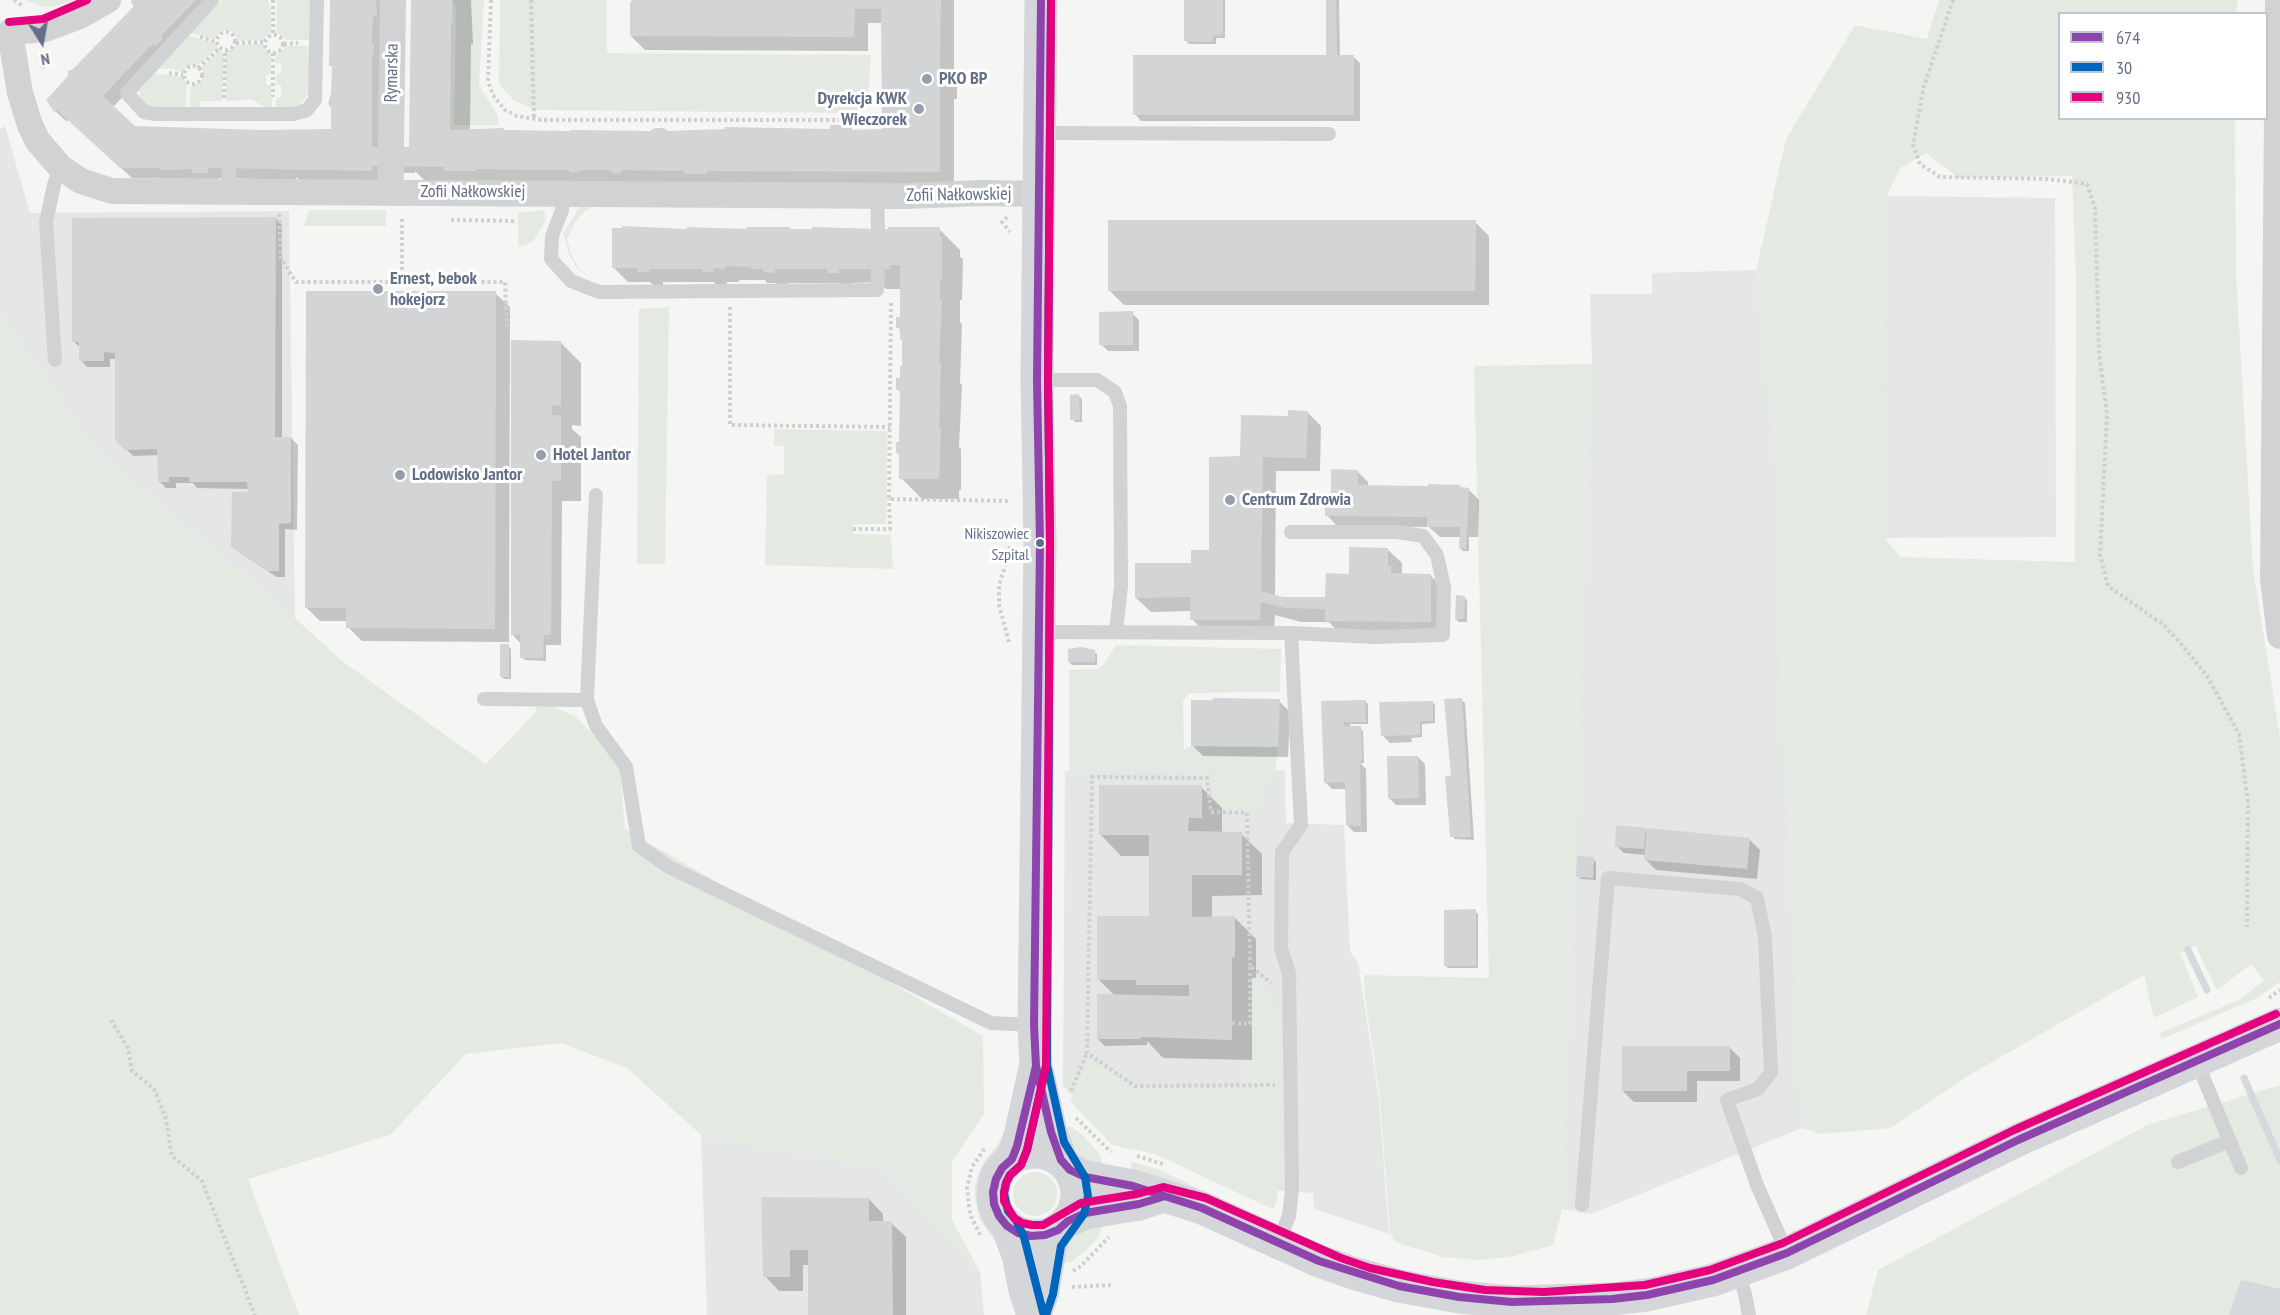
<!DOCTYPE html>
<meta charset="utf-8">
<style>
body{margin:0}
#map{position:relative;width:2280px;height:1315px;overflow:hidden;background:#f5f6f4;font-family:"PT Sans Narrow",sans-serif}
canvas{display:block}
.legend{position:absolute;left:2058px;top:12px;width:210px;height:108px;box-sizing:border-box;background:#fff;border:2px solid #c1c5cf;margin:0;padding:8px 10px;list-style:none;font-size:18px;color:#636f87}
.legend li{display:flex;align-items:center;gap:12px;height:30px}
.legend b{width:30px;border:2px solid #c1c5cf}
.north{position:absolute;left:12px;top:12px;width:60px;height:60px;-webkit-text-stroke:4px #fff;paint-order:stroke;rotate:169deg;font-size:16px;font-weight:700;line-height:24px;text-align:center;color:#636f87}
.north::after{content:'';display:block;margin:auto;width:21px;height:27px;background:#636f87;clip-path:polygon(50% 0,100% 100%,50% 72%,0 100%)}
</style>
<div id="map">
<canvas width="2280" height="1315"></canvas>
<ul class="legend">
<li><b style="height:8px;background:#8e44ad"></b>674</li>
<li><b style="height:8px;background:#0065bd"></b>30</li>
<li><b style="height:8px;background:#e5007d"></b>930</li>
</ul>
<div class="north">N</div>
</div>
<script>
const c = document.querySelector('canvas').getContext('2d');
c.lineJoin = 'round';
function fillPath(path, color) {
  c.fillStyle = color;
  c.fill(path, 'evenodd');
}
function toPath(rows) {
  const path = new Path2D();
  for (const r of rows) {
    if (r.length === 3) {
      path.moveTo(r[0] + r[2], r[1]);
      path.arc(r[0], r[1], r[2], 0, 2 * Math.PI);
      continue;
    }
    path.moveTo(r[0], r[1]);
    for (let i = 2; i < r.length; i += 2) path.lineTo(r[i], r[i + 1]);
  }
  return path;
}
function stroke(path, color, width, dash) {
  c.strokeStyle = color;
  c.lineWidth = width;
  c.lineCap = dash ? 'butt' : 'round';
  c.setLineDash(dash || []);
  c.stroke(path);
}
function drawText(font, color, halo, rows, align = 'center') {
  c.font = font + ' "PT Sans Narrow",sans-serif';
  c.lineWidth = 6;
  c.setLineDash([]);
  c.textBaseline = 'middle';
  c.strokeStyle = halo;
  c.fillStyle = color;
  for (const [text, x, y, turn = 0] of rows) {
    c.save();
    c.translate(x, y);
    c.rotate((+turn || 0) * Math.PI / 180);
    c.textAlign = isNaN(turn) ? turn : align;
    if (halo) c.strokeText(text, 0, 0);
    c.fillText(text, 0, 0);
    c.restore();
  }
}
const built = toPath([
 [5,126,30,213,289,211,295,618,93,449,0,314,0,129],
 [1887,196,2055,198,2056,537,1884,538],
 [1756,270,1777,472,1776,577,1802,1128,1591,1214,1562,1209,1592,364,1590,294,1652,294,1652,273],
 [1285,770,1286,823,1344,825,1350,951,1358,963,1379,1099,1389,1234,1314,1209,1313,1193,1269,1190,1082,1107,1063,1086,1065,771],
 [701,1135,884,1168,980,1272,984,1315,707,1315]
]);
const green = toPath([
 [25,0,74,0,53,7,43,7],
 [222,0,268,0,271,9,271,31,262,40,238,41,233,32,228,30,222,31,214,39,190,33],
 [277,0,310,0,310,40,286,40,281,35,276,33],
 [452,0,484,0,479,85,497,114,499,125,454,125,456,9],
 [500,0,607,0,607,53,871,55,868,98,862,110,849,113,536,110,513,100,499,83],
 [1939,0,2238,0,2236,13,2060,14,2060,118,2235,119,2236,273,2253,569,2280,737,2280,982,2257,998,2162,1039,2160,1033,2239,1000,2264,980,2251,964,2221,987,2216,989,2196,946,2180,953,2198,997,2154,1018,2144,975,1971,1074,1891,1128,1821,1134,1802,1128,1776,577,1777,472,1756,270,1786,139,1855,25,1927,39],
 [1926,153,1959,178,2072,176,2076,281,2075,562,1900,557,1885,538,1887,196,1900,168],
 [188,36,215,43,217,48,199,64,187,66,182,72,175,71,175,69,159,69],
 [262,44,271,56,271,74,266,75,266,85,271,85,272,108,267,108,252,100,226,101,225,53,238,45],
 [285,46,310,46,309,91,305,99,298,105,292,108,276,108,276,98,281,97,281,85,276,85,276,74,281,74,281,63,276,64,276,55,282,52],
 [219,51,224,54,222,101,201,101,200,108,190,109,191,87,202,80,203,73,201,68],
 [154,73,182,77,187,84,185,107,154,110,141,100,139,91],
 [597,204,586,210,575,223,567,239,572,256,579,268,591,280,576,267,569,254,563,234,577,211,583,205],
 [309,210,386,210,386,226,304,226],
 [544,210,546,219,534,240,526,245,518,247,518,213],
 [669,307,665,564,637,564,639,309],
 [0,314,93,449,295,618,342,661,486,764,536,712,536,707,552,706,576,717,599,741,620,772,625,829,983,1036,984,1114,952,1162,952,1220,980,1272,884,1168,701,1135,627,1068,561,1043,466,1054,390,1135,248,1179,299,1315,0,1315],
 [1592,364,1562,1209,1553,1245,1510,1257,1478,1260,1443,1257,1395,1242,1390,1233,1380,1098,1365,997,1364,975,1489,978,1474,366],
 [774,429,887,431,886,524,853,524,853,534,891,535,893,569,765,565,767,475,784,474,784,446,774,446],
 [1116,645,1281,649,1280,692,1190,693,1183,700,1184,750,1191,746,1278,747,1273,786,1263,800,1261,810,1216,808,1211,772,1069,771,1069,670,1097,669,1103,665],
 [1252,979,1259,983,1277,1009,1277,1197,1276,1204,1272,1209,1155,1154,1112,1145,1070,1101,1088,1058,1136,1089,1242,1087,1251,1025],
 [2280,1085,2280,1315,1866,1315,1878,1270,2147,1125],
 [1058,1125,1071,1127,1083,1135,1101,1156,1104,1175,1080,1165],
 [1003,1137,1005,1149,988,1170,982,1188,983,1206,993,1227,995,1241,979,1219,974,1191,977,1177,983,1163],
 [1131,1162,1158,1169,1203,1191,1131,1177],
 [1035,1194,22],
 [1103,1226,1096,1241,1073,1261,1063,1264,1055,1257,1078,1227]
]);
const water = toPath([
 [2241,1280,2280,1289,2280,1315,2229,1315]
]);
const shadow = toPath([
 [142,0,216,0,113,107,134,128,143,130,332,131,332,0,382,0,392,148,411,148,412,0,471,0,473,44,471,44,470,130,505,132,668,132,831,131,849,126,853,131,883,131,882,23,868,23,868,51,645,50,631,36,632,0,954,0,954,81,957,84,957,99,954,99,954,186,431,187,415,171,415,173,392,173,392,192,309,189,296,177,296,180,218,178,218,183,204,183,200,179,132,178,69,120,66,121,55,111,74,70],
 [1186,0,1225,0,1225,38,1216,38,1216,44,1189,44,1186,41],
 [1327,0,1339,0,1340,56,1353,56,1360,63,1360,121,1141,121,1135,114,1330,56],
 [276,218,282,225,282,438,291,438,298,445,297,530,285,529,285,577,277,577,240,553,233,546,250,494,249,489,197,488,193,483,176,483,176,488,166,488,159,481,159,455,133,456,116,439,117,359,110,359,110,367,87,367,81,360,81,348,73,341],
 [1475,222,1489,236,1489,305,1124,305,1109,290],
 [790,228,792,231,939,229,960,250,960,257,963,259,962,300,960,300,960,322,962,324,960,383,962,385,959,447,961,449,961,490,959,490,959,499,922,499,901,478,901,456,897,453,901,444,901,393,898,389,903,368,904,342,901,339,901,331,898,327,901,318,902,289,886,289,877,280,877,282,852,283,852,286,843,286,839,283,788,283,788,286,779,286,776,283,767,283,765,280,739,280,739,282,727,282,727,286,717,286,714,282,663,282,663,286,654,286,650,282,628,282,614,268,666,230],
 [495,293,510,307,509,642,362,641,348,627,348,621,320,621,306,607],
 [1132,313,1139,320,1139,351,1108,351,1101,344],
 [560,342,581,363,581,426,572,425,572,429,581,437,581,501,562,501,561,645,546,645,546,661,525,660,521,657,521,644,512,634],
 [1079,396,1082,399,1082,422,1075,422,1072,419],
 [1307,412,1321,426,1320,471,1276,471,1275,596,1282,598,1327,598,1350,575,1387,549,1402,563,1402,575,1431,576,1445,590,1445,636,1341,635,1329,622,1301,622,1275,615,1274,634,1206,633,1192,619,1192,611,1151,612,1136,598,1192,565,1210,552,1241,458,1290,417],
 [1357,471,1368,482,1368,487,1460,486,1462,489,1468,489,1479,500,1478,537,1469,537,1469,551,1463,551,1460,548,1461,537,1440,537,1429,527,1337,526,1327,515,1332,501],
 [1464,597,1467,600,1467,622,1459,622,1456,619],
 [508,646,511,649,511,679,504,679,501,676],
 [1089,649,1097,654,1097,665,1072,665,1069,662,1069,650],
 [1462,700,1465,703,1474,840,1455,839,1452,836,1452,777],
 [1279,701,1290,712,1288,757,1203,756,1192,745],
 [1365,701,1368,704,1368,724,1350,724,1351,728,1360,728,1363,731,1364,763,1360,763,1366,769,1367,832,1354,832,1347,825,1346,789,1332,789,1325,782,1323,702],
 [1432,702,1435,705,1435,723,1422,724,1422,737,1411,738,1412,742,1390,743,1383,736],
 [1418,757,1425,764,1426,805,1396,805,1389,798],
 [1201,787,1222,808,1222,833,1241,834,1262,854,1262,895,1212,896,1212,918,1235,918,1256,939,1256,978,1252,978,1252,1060,1163,1058,1147,1041,1147,1045,1105,1046,1098,1039,1115,996,1098,979,1150,917,1150,856,1121,856,1101,835],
 [1645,830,1648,833,1749,839,1760,850,1757,879,1656,870,1646,860,1646,855,1624,853,1617,846],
 [1593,859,1596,862,1596,880,1581,879,1578,876],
 [1475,911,1478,914,1478,968,1448,968,1445,965],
 [1730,1048,1740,1058,1740,1081,1697,1081,1697,1102,1634,1102,1623,1091],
 [762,1198,869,1199,883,1214,883,1223,891,1223,906,1237,906,1315,810,1315,810,1265,803,1265,803,1291,779,1291,765,1276]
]);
const stream = toPath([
 [2188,950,2207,990],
 [2244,1078,2280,1160]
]);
const building = toPath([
 [140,0,196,0,162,35,162,39,157,45,150,46,103,96,135,126,262,130,331,129,331,108,328,104,331,93,332,66,329,66,330,0,376,0,377,16,373,16,372,42,374,47,372,58,372,147,409,147,411,0,452,0,453,23,451,23,450,130,504,128,504,130,570,131,570,130,650,131,655,128,664,128,668,131,725,129,725,127,830,129,830,125,849,125,850,130,882,129,881,9,855,9,854,37,630,36,630,3,632,0,941,0,940,68,943,68,943,86,940,85,940,172,707,171,707,174,684,174,684,171,622,170,620,173,613,173,609,170,584,170,572,173,567,170,476,169,476,171,444,171,444,167,372,166,372,171,222,168,208,168,208,173,192,173,192,169,161,170,160,168,120,168,57,110,54,112,46,100,68,76,68,71,73,69],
 [1184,0,1223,0,1223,35,1213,36,1213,42,1184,41],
 [1326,0,1336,0,1337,55,1354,55,1354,115,1133,115,1133,55,1326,55],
 [276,217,275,437,291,437,291,523,279,524,279,571,268,571,231,547,232,492,248,492,247,482,189,482,189,477,169,477,169,482,158,482,157,449,125,450,115,440,115,353,104,352,104,361,79,361,79,342,72,342,72,218],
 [1108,220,1476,220,1475,291,1108,291],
 [622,226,687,229,687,227,747,229,747,227,790,227,790,229,812,229,812,227,878,229,888,229,888,227,940,227,940,237,942,237,942,280,940,280,940,301,942,301,939,362,941,362,939,427,941,427,939,479,899,479,899,453,896,453,896,442,899,442,900,390,896,390,896,378,900,378,900,366,902,366,902,340,900,340,900,328,896,328,896,317,900,317,900,265,890,265,890,269,839,269,839,273,827,273,827,269,775,269,775,273,763,272,763,269,751,269,751,267,725,266,725,269,713,268,713,272,702,272,702,269,649,269,649,272,638,272,638,268,612,268,612,228,622,228],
 [306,291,496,291,495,629,346,628,346,608,305,608],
 [1133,311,1133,345,1099,345,1099,312],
 [511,340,561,341,561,406,552,405,552,415,561,415,561,481,552,481,551,635,544,635,543,658,520,658,520,635,511,635],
 [1079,394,1080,420,1070,420,1070,395],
 [1288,410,1308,411,1306,458,1263,457,1261,591,1283,597,1325,597,1326,573,1349,574,1349,547,1388,548,1388,566,1391,566,1391,573,1431,574,1431,622,1325,621,1325,609,1286,608,1261,602,1260,620,1190,620,1191,597,1135,598,1135,563,1191,563,1191,550,1209,550,1209,457,1240,456,1241,415,1288,416],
 [1331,469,1358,470,1358,485,1428,486,1428,484,1460,485,1460,487,1469,488,1466,549,1459,548,1460,527,1427,527,1427,517,1325,516,1325,499,1331,499],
 [1456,595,1465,596,1464,619,1455,619],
 [500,644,509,644,509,677,500,677],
 [1081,647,1095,650,1095,662,1068,662,1068,649],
 [1213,698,1280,699,1278,747,1191,746,1191,700,1213,700],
 [1462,698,1471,837,1450,837,1445,776,1451,776,1444,699],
 [1365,700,1366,722,1344,722,1344,726,1361,726,1362,760,1360,761,1361,826,1346,825,1345,782,1324,783,1321,701],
 [1433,701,1433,721,1420,721,1420,735,1381,736,1379,702],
 [1387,756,1418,756,1419,798,1388,799],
 [1099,785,1202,785,1202,818,1189,818,1188,831,1242,832,1242,875,1192,875,1192,917,1235,916,1235,957,1232,958,1232,1040,1141,1037,1141,1039,1097,1039,1097,994,1189,996,1189,985,1136,985,1136,980,1097,980,1097,916,1149,916,1149,837,1148,835,1099,835],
 [1616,825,1646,828,1644,849,1615,847],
 [1647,828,1750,838,1747,869,1644,860],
 [1577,856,1594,857,1593,878,1576,877],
 [1476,909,1476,966,1444,966,1444,910],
 [1622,1046,1730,1046,1730,1071,1687,1071,1687,1091,1622,1091],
 [761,1197,869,1198,869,1221,892,1221,893,1315,808,1315,808,1250,790,1250,790,1277,763,1277]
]);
const path = toPath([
 [14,0,23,6],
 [273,0,273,34],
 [491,0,488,81,493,95,505,110,517,116,541,120,839,120],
 [531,0,534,119],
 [1953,0,1924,86,1913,145,1920,164,1940,177,2048,179,2087,184,2095,208,2099,353,2107,414,2100,555,2108,586,2164,625,2182,645,2207,676,2239,734,2248,803,2247,927],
 [226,41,9],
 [274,44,9],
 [200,37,217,42],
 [236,43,265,42],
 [284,44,298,43],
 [273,53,273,97],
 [193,75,9],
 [42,68,48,53],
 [198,68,220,48],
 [169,73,183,75],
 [224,98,225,51],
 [279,214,281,259,296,282,505,282,507,326],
 [1007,217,1002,222,1010,232],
 [451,220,516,221],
 [402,282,402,217],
 [891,303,889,499,1010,501],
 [730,307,730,425,890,427],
 [853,529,890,529,889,499],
 [1009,642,999,605,999,585,1008,558,1010,545],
 [1250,966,1247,813,1211,812,1207,778,1092,777,1087,1053,1135,1086,1275,1085],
 [2269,998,2280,990],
 [111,1020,128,1048,132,1071,154,1089,166,1119,172,1156,202,1181,255,1315],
 [1232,1023,1250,1024,1250,966,1271,983],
 [1071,1091,1087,1053],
 [1076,1118,1111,1152],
 [1137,1156,1166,1165],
 [980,1235,970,1214,967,1188,972,1167,985,1148],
 [1073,1271,1081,1266,1109,1237],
 [1072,1287,1113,1285]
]);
const lane = toPath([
 [138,0,139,1],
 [212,0,127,93,144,112,155,114,294,114,307,110,315,100,317,0],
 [1039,133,1329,134],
 [228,193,229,168],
 [563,193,562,210,552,236,551,259,571,281,599,292,877,290,878,269],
 [877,196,878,229],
 [55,360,46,222,54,185,60,167],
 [1037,380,1097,380,1115,392,1120,406,1121,586,1116,632],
 [596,495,587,700,596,726,626,767,639,846,669,867,991,1023,1034,1025],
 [1038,632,1291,633,1374,637,1443,635,1444,587,1437,555,1423,536,1397,532,1291,532],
 [484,699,587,700],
 [2196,1060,2241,1168],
 [2178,1162,2229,1141],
 [1582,1205,1608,878,1740,889,1757,898,1765,937,1771,1072,1758,1089,1727,1100,1757,1185,1787,1253],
 [1278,1243,1289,1216,1292,1190,1289,973,1281,949,1282,852,1301,825,1291,633],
 [1738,1272,1745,1294,1749,1315]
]);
const street = toPath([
 [2278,0,2273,579,2280,636],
 [10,32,20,93,30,125,37,140,60,167,81,181,112,191,907,196,981,193,1038,194],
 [10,32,45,29,80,16,108,0],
 [391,146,393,0],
 [390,192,391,167]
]);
const secondary = toPath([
 [1041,0,1037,380,1040,543,1034,1025,1036,1066,1051,1132,1061,1160],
 [1035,1194,42],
 [1012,1159,1020,1136,1035,1068],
 [1070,1170,1085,1177,1133,1186,1202,1208,1319,1261,1353,1273,1399,1286,1459,1297,1512,1302,1612,1299,1647,1295,1713,1280,1787,1253,2018,1140,2280,1024],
 [1068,1221,1085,1213,1139,1204,1160,1197],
 [1007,1226,1018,1255,1025,1290,1033,1315],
 [1035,1315,1043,1291,1051,1243,1058,1230]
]);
const bus1 = toPath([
 [1041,0,1037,380,1040,543,1034,1025,1036,1066,1051,1132,1061,1160,1070,1170,1085,1177,1133,1186,1202,1208,1319,1261,1399,1286,1459,1297,1512,1302,1612,1299,1647,1295,1713,1280,1787,1253,2018,1140,2280,1024],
 [1036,1066,1017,1146,1012,1159,1002,1168,996,1179,993,1192,994,1204,999,1216,1007,1226,1018,1233,1031,1236,1045,1235,1058,1230,1068,1221,1085,1213,1139,1204,1162,1197]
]);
const bus2 = toPath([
 [1043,1312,1024,1237,1016,1220,1008,1211,1004,1193,1006,1183,1010,1175,1021,1165,1027,1150,1046,1067],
 [1046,1315,1053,1294,1061,1246,1084,1214,1088,1196,1085,1177,1064,1142,1047,1065,1050,543,1048,380,1051,0]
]);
const bus3 = toPath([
 [1051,0,1048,380,1050,543,1046,1066,1027,1150,1021,1165,1010,1175,1006,1183,1004,1193,1004,1201,1014,1218,1022,1223,1032,1225,1043,1225,1081,1203,1137,1194,1163,1187,1206,1198,1341,1258,1370,1268,1433,1282,1485,1290,1544,1292,1645,1285,1710,1270,1783,1243,2014,1130,2276,1014],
 [9,22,43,19,87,0]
]);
const markers = [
 [927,79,6,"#969ead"],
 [919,109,6,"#969ead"],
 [378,289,6,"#969ead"],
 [541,455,6,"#969ead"],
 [400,475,6,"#969ead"],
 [1230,500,6,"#969ead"],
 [1040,543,5,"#636f87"]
];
const busNames = [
 ["Nikiszowiec",1029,534],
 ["Szpital",1029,555]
];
const streetNames = [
 ["Rymarska",392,73,-89],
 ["Zofii Nałkowskiej",473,192],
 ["Zofii Nałkowskiej",959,195,-1]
];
const poiNames = [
 ["PKO BP",939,79],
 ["Dyrekcja KWK",907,99,"right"],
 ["Wieczorek",907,120,"right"],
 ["Ernest, bebok",390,279],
 ["hokejorz",390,300],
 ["Hotel Jantor",553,455],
 ["Lodowisko Jantor",412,475],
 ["Centrum Zdrowia",1242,500]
];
fillPath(built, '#e5e6e6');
fillPath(green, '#e4e9e2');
fillPath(water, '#d4d9de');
fillPath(shadow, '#0003');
stroke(stream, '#d4d9de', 7);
fillPath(building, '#d3d4d5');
stroke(path, '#cecfcf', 4, [3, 3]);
stroke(lane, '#d1d2d3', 14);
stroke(street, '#d1d2d3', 26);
stroke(secondary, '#d4d6d9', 33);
stroke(bus1, '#8e44ad', 8);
stroke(bus2, '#0065bd', 8);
stroke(bus3, '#e5007d', 8);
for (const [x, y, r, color] of markers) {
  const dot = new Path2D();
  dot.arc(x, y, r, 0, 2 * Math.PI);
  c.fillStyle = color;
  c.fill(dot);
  stroke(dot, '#fff', 2);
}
drawText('16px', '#636f87', '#fff', busNames, 'right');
drawText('18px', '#636f87', '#fff', streetNames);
drawText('bold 18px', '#636f87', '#fff', poiNames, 'left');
</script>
